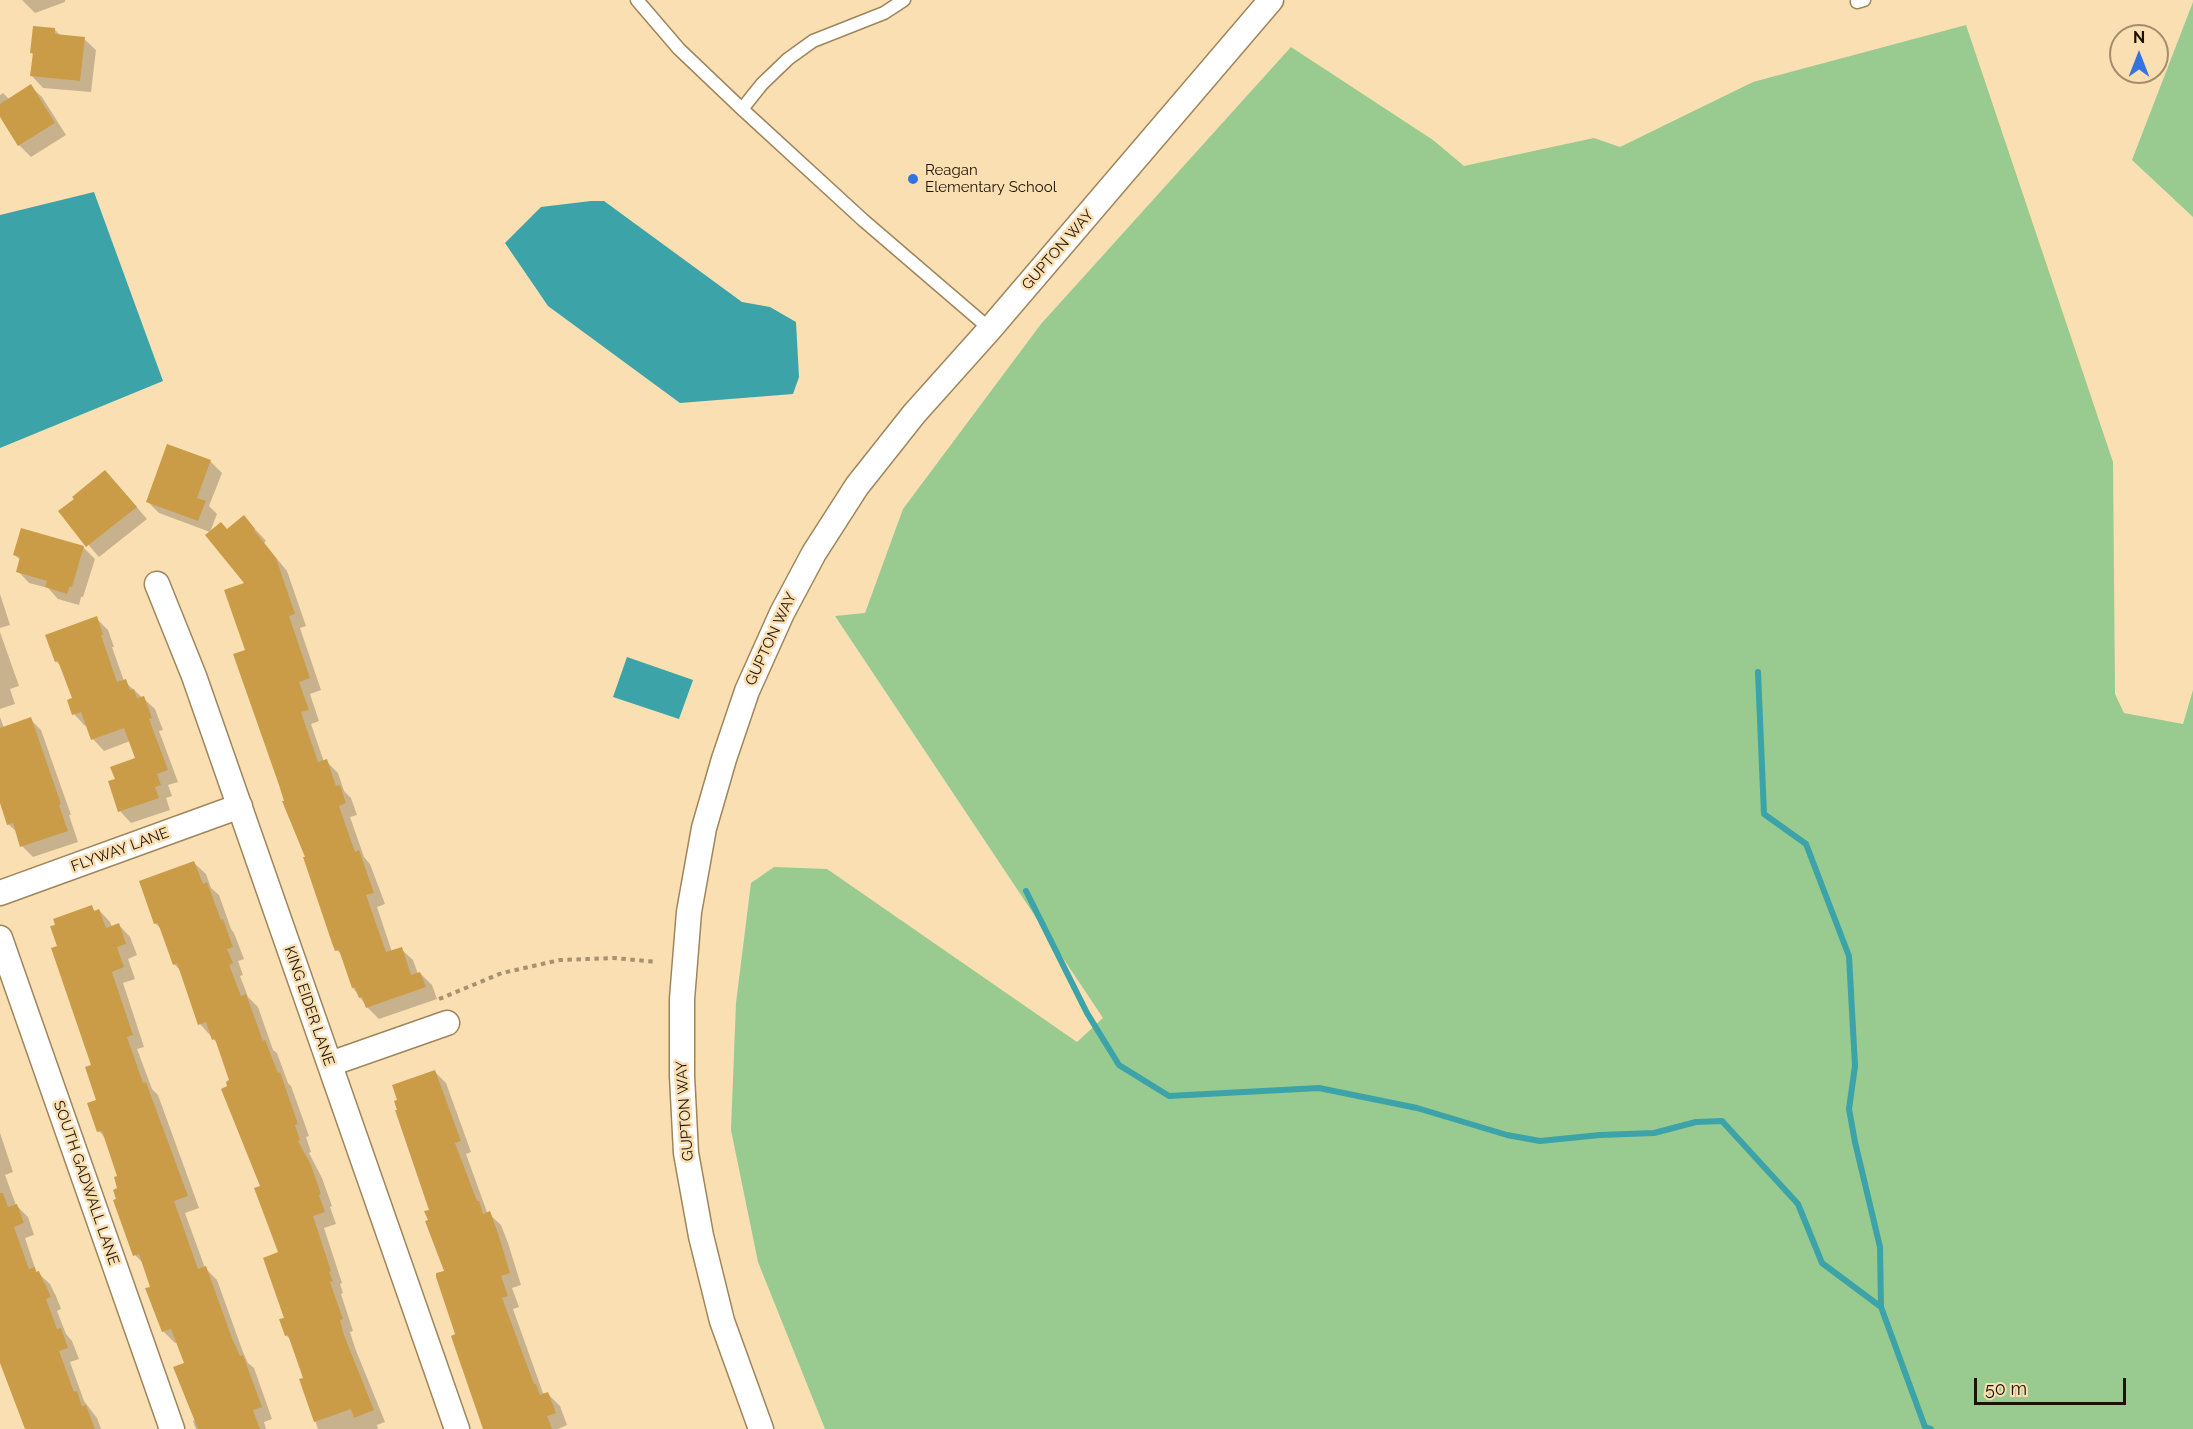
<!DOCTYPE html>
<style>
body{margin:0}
#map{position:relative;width:2193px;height:1429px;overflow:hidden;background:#fadfb2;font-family:Raleway,sans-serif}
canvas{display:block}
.north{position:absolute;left:2109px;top:24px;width:60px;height:60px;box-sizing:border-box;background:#fadfb2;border:2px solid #a28d6c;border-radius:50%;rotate:0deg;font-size:16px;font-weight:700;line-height:24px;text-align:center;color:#1d1304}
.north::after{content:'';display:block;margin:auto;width:21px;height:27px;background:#3372e0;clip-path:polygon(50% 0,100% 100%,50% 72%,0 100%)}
.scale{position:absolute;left:1974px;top:1378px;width:152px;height:27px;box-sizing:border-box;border:3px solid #1d1304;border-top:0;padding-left:8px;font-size:18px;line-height:21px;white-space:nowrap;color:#1d1304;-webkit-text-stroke:4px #fadfb2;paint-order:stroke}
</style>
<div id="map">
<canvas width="2193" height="1429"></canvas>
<div class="north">N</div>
<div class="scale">50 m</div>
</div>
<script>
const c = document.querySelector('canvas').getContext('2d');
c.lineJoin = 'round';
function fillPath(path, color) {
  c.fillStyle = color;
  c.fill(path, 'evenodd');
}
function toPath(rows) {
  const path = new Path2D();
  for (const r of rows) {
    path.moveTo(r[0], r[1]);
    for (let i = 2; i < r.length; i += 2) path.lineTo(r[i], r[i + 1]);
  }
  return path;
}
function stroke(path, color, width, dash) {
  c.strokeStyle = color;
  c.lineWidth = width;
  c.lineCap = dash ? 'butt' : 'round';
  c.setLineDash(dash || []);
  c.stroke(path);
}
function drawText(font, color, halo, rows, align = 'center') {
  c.font = font + ' Raleway,sans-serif';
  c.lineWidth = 5;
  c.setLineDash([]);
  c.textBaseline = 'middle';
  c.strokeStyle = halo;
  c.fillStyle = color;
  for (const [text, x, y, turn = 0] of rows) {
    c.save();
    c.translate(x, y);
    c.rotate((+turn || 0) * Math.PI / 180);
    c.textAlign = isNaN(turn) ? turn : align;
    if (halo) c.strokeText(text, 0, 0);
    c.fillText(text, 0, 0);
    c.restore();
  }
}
const green = toPath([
 [2193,2,2193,217,2132,160],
 [1966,25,2113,462,2115,694,2124,713,2183,724,2193,690,2193,1429,825,1429,758,1262,731,1130,736,1003,751,883,774,867,827,869,1077,1042,1103,1018,835,616,865,613,903,509,1041,324,1291,47,1433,140,1464,166,1594,138,1620,147,1753,82]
]);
const water = toPath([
 [94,192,163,381,0,448,0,215],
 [591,201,604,201,742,302,770,307,796,322,799,377,793,394,680,403,548,306,505,243,541,207],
 [627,657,693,680,679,719,613,697]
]);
const shadow = toPath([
 [22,0,65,0,65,2,35,13],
 [55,30,61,36,84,39,96,50,91,92,43,88,32,76,34,55,31,53],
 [30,86,42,97,66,135,31,157,19,145,0,114,0,95,3,93,9,99],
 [210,461,222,473,209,506,217,514,210,532,159,513,148,502],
 [116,483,147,519,99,557,60,512],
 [244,517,266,541,264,543,287,571,306,626,300,628,321,690,310,694,319,721,311,724,324,762,326,761,338,773,344,791,351,798,357,815,350,817,364,857,370,864,385,904,377,907,392,952,401,949,413,960,418,974,420,973,432,985,437,999,379,1019,367,1007,353,988,343,956,337,950,307,858,286,802,247,651,246,584,228,530],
 [83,547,95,559,83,597,81,597,79,605,58,599,48,588,29,583,18,571,21,561,15,555],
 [0,594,10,625,0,628],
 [96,618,108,630,114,647,112,647,124,681,155,709,163,730,159,731,178,782,168,785,172,796,166,798,170,810,131,823,120,811,116,780,136,759,130,741,104,751,93,739,88,725,85,726,74,714,74,699,62,667,56,661],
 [0,632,19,686,10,689,15,704,0,709],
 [0,717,4,728,30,719,41,730,71,815,69,815,78,842,33,857,22,846,18,833,8,824,0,798],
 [194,863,206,874,211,888,219,895,231,929,234,933,244,959,238,961,243,975,240,976,248,997,258,1007,273,1050,277,1053,288,1083,291,1086,309,1136,306,1137,311,1152,309,1153,322,1178,332,1206,330,1207,336,1224,324,1228,342,1283,340,1284,343,1293,341,1294,353,1331,350,1332,355,1348,385,1422,377,1425,378,1429,318,1429,301,1380,305,1379,292,1341,286,1335,280,1253,262,1187,229,1087,231,1081,218,1044,200,1024,181,971,174,964,162,930,156,924,140,882],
 [91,907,96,912,99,910,110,922,112,927,119,925,130,937,137,955,128,959,135,979,123,983,144,1047,137,1049,152,1089,158,1095,199,1208,185,1213,205,1268,217,1280,243,1352,248,1363,254,1368,272,1419,264,1422,266,1429,196,1429,193,1421,195,1420,186,1364,177,1342,175,1343,163,1331,144,1264,135,1255,118,1200,119,1177,106,1139,99,1131,98,1101,93,1066,59,947],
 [434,1071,446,1083,471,1152,466,1154,487,1212,501,1225,508,1243,521,1285,512,1288,519,1307,513,1309,543,1393,548,1394,560,1406,567,1425,558,1429,484,1429,457,1335,446,1272,430,1221],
 [0,1133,13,1172,5,1175,16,1205,28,1217,34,1235,25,1238,36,1271,50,1284,56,1296,61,1309,57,1311,66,1334,72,1341,79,1359,70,1362,84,1401,97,1418,101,1429,26,1429,0,1358]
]);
const stream = toPath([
 [1758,672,1764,814,1806,844,1849,956,1855,1066,1849,1109,1855,1142,1880,1247,1881,1307,1925,1427,1931,1429],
 [1026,891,1087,1013,1119,1065,1169,1096,1319,1088,1417,1108,1507,1135,1540,1141,1600,1135,1654,1133,1696,1122,1722,1121,1798,1204,1822,1263,1881,1307]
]);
const building = toPath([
 [33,26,55,28,55,34,85,37,80,81,30,76,33,53,30,53],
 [31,84,55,123,18,146,0,117,0,104],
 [167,444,211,460,197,498,206,501,198,521,146,502],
 [105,470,137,507,86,547,58,511,74,499,72,497],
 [244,515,255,529,254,530,276,558,295,614,289,616,310,678,299,682,309,710,301,712,318,762,327,759,336,786,340,785,346,803,339,806,355,852,359,850,374,893,366,895,386,952,402,947,411,975,420,972,426,987,366,1008,362,997,359,998,355,987,352,988,339,950,335,951,332,943,303,857,305,857,282,801,284,801,279,785,233,654,245,650,224,590,244,583,205,535,221,522,227,529],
 [21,528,84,546,72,587,70,586,67,594,45,587,47,581,16,572,20,557,13,555],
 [97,616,103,635,101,635,117,682,126,679,130,690,134,689,137,698,144,696,152,718,149,719,168,770,157,774,161,785,155,787,159,798,118,812,108,781,115,779,110,767,135,758,124,728,91,740,81,712,72,715,67,700,72,698,58,661,55,662,45,635],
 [31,717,61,804,59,805,68,831,20,847,13,823,7,825,0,803,0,728],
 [194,861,203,884,207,882,221,920,223,919,233,947,227,949,233,963,229,965,241,996,246,994,263,1041,265,1040,278,1073,280,1072,298,1124,295,1125,300,1140,298,1141,311,1165,321,1194,319,1195,325,1212,313,1216,331,1271,329,1272,333,1281,330,1282,343,1319,340,1320,344,1335,374,1410,354,1418,351,1409,314,1422,299,1379,303,1378,288,1335,285,1336,279,1319,284,1318,263,1258,278,1252,254,1188,260,1186,221,1089,227,1086,226,1082,229,1080,215,1039,212,1040,206,1022,198,1025,177,963,173,965,158,923,154,924,139,881],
 [92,905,94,911,99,909,106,928,119,923,126,944,117,947,124,967,112,972,133,1035,127,1037,143,1083,146,1082,188,1196,174,1201,198,1269,206,1266,232,1338,240,1356,243,1355,262,1407,253,1410,260,1429,198,1429,173,1367,184,1363,171,1329,162,1332,145,1288,150,1287,139,1254,133,1256,113,1200,116,1199,113,1190,117,1188,114,1177,117,1176,102,1131,97,1132,87,1103,96,1100,85,1067,91,1065,51,948,57,946,50,926,55,925,53,919],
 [435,1070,461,1141,455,1143,477,1201,479,1201,483,1214,490,1211,497,1230,510,1273,501,1276,508,1296,502,1298,534,1384,536,1384,540,1395,548,1392,556,1413,547,1416,552,1429,483,1429,454,1345,451,1336,455,1334,436,1277,436,1273,444,1271,425,1221,428,1220,424,1211,429,1210,395,1110,397,1110,394,1101,397,1100,392,1085],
 [0,1193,3,1193,8,1207,17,1204,24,1223,14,1227,29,1269,35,1267,36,1272,39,1271,44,1283,45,1283,51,1297,46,1299,57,1329,61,1328,68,1348,59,1351,74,1392,77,1391,82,1406,86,1405,95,1429,25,1429,0,1363]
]);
const path = toPath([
 [439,999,502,973,560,960,614,958,657,962]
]);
const lane = toPath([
 [637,0,679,49,742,109,863,220,990,329],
 [1857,2,1864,0],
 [742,109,762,84,788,59,813,41,884,13,904,0]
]);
const street = toPath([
 [157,584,194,676,457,1429],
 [0,893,240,806],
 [0,938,172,1429],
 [330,1064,447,1023],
 [761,1429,722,1321,701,1236,686,1153,682,1076,682,999,689,912,704,828,724,759,747,691,782,613,814,553,857,486,914,414,990,329,1271,0]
]);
const markers = [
 [913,179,6,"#3372e0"]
];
const poiNames = [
 ["Reagan",925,170],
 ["Elementary School",925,187]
];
const streetNames = [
 ["GUPTON WAY",1058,250,-49],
 ["GUPTON WAY",771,639,-65],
 ["FLYWAY LANE",120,850,-20],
 ["KING EIDER LANE",309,1006,71],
 ["GUPTON WAY",685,1111,-94],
 ["SOUTH GADWALL LANE",86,1183,71]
];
fillPath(green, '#99ca90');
fillPath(water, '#3ca3a9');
fillPath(shadow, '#0003');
stroke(stream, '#3ca3a9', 6);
fillPath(building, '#ca9c47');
stroke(lane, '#9e855b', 15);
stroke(street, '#9e855b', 27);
stroke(path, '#a69270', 4, [4.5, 4.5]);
stroke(lane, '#fff', 12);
stroke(street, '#fff', 24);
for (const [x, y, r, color] of markers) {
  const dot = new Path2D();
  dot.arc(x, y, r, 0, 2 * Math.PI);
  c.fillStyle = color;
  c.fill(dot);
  stroke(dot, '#fadfb2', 2);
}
drawText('15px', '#1d1304', '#fadfb2', poiNames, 'left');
drawText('15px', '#1d1304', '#fadfb2', streetNames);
</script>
